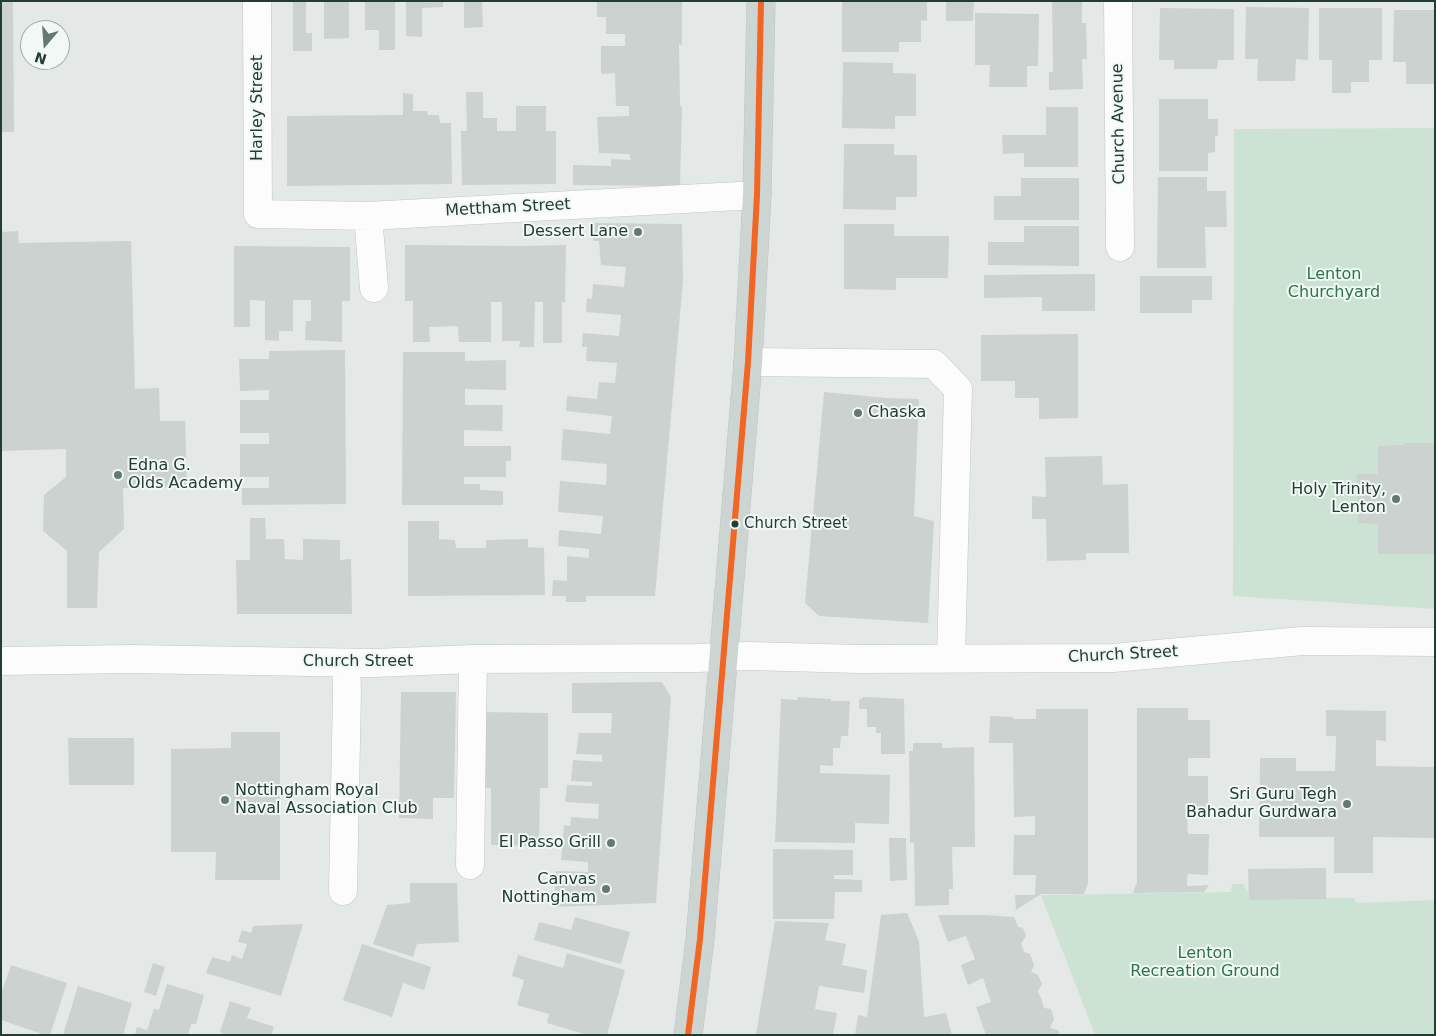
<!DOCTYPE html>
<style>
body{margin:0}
#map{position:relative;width:1436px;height:1036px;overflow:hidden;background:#e4e9e7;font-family:"DejaVu Sans",sans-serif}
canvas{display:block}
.frame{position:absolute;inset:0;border:2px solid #213d35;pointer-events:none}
.north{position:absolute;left:20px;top:20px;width:50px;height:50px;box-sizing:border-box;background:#f1f8f5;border:1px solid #9eada8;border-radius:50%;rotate:198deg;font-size:14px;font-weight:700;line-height:20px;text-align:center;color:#213d35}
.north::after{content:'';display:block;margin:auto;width:18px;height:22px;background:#657973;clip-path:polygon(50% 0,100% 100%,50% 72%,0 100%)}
</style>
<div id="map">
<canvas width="1436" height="1036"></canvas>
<div class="frame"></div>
<div class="north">N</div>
</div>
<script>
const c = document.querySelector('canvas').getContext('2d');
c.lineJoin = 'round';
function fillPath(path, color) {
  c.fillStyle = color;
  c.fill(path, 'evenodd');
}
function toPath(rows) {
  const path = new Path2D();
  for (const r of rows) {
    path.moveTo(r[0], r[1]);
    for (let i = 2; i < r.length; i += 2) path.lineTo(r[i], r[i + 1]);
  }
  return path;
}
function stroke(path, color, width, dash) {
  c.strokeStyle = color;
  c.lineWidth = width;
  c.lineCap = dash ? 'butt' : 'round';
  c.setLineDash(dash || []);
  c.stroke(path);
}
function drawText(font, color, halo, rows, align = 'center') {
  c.font = font + ' "DejaVu Sans",sans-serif';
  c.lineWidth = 4;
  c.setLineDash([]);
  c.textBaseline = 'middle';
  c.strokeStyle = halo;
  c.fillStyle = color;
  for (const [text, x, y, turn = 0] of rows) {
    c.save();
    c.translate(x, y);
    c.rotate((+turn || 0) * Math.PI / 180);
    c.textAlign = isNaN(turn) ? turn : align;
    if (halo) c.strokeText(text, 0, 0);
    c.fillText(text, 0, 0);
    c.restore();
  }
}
const green = toPath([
 [1435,128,1435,609,1233,596,1234,129],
 [1232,884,1243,884,1252,899,1354,898,1357,903,1435,900,1435,1035,1095,1035,1041,895,1231,892]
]);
const building = toPath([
 [1,1,13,1,14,132,1,132],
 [293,1,306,1,306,33,312,33,312,51,293,51],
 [324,1,349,1,349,38,324,39],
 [365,1,395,1,395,50,379,50,379,30,365,30],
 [406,1,443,1,443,7,422,8,422,37,406,36],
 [464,1,482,1,483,27,464,28],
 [597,1,682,1,682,45,679,44,680,105,682,107,680,186,573,185,573,165,611,166,611,159,631,160,629,154,599,153,597,117,629,116,629,106,616,106,615,73,601,74,601,46,625,46,625,34,606,34,606,17,597,17],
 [842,1,927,1,927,21,921,20,921,42,899,42,899,52,842,52],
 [946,1,974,1,973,21,946,21],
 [1052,1,1082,1,1082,23,1086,23,1087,59,1082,59,1083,89,1049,90,1049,72,1053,72],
 [1246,7,1309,8,1308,60,1296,59,1295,81,1257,81,1258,59,1245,59],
 [1160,8,1234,9,1234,60,1218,60,1217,69,1174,69,1174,60,1159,60],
 [1319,8,1382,8,1382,60,1369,60,1369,82,1351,82,1351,93,1332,93,1332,60,1319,60],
 [1394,10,1435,10,1435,84,1406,84,1406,62,1393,62],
 [975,13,1039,14,1038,66,1027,66,1027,87,989,87,990,65,975,65],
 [843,62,893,63,893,73,916,74,916,116,895,116,895,129,842,128],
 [466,92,483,92,483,118,497,118,497,131,516,131,516,106,546,106,546,131,556,131,556,184,462,185,461,131,467,131],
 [403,93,413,94,413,111,427,111,428,115,439,115,440,123,451,123,452,184,287,186,287,116,403,115],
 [1159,99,1208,99,1208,119,1218,119,1218,136,1215,136,1215,152,1208,153,1208,171,1159,171],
 [1046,107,1078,107,1078,167,1024,167,1024,153,1003,154,1002,135,1046,135],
 [844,144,894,144,894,155,917,155,917,197,896,197,896,210,843,209],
 [1158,177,1207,177,1207,191,1226,191,1227,227,1205,227,1206,268,1157,268],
 [1021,178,1079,178,1079,220,994,220,994,196,1021,196],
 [593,223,682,224,683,281,655,596,586,596,586,602,566,602,566,596,552,596,553,580,567,581,567,556,589,558,589,549,558,546,559,530,601,534,603,516,558,512,560,481,606,485,607,464,561,460,563,429,610,434,612,416,566,411,567,396,597,399,599,382,615,383,617,363,586,361,587,347,582,347,583,333,619,336,621,315,586,312,587,298,592,299,593,284,624,287,626,267,601,265,599,241,593,241],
 [844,224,894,224,894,236,949,236,948,278,896,278,896,290,844,289],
 [1024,226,1079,226,1079,266,988,265,988,242,1024,242],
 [18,231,19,243,131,241,135,389,159,388,160,421,185,421,187,487,123,488,124,529,99,552,97,608,67,608,67,551,43,531,44,495,66,477,66,449,1,451,1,232],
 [405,245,521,246,566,245,565,302,562,302,562,343,543,343,543,302,535,302,534,347,519,347,520,341,502,341,502,302,491,302,491,342,459,342,458,327,452,326,429,327,430,342,413,342,413,301,405,301],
 [234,246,350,247,350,301,342,301,342,342,305,340,306,321,311,321,311,300,293,300,293,331,279,331,279,341,265,340,265,301,250,300,250,327,234,327],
 [1095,274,1095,311,1042,311,1042,297,984,298,984,275],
 [1140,276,1212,276,1212,300,1192,300,1192,313,1140,313],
 [1078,334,1078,418,1039,419,1039,398,1015,398,1015,381,981,381,981,335],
 [345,350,346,504,242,505,242,488,269,488,269,477,240,477,240,444,269,444,269,433,240,433,240,400,269,400,269,390,240,391,239,359,269,359,269,351],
 [403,352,465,352,465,361,506,360,506,390,465,389,465,405,503,405,502,431,464,430,464,446,511,446,511,461,506,461,506,477,464,477,464,484,480,484,480,490,503,491,503,505,402,505],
 [824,392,886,398,919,399,914,516,934,521,928,623,819,616,805,603],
 [1404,443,1435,443,1435,554,1378,554,1378,524,1358,523,1357,474,1378,474,1378,446,1404,445],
 [1102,456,1103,485,1128,484,1129,553,1086,553,1086,560,1047,561,1046,519,1032,519,1032,496,1046,497,1045,457],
 [250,518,265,518,266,539,284,539,285,559,303,560,303,539,340,540,340,560,351,559,352,614,237,614,236,560,250,560],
 [408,521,439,521,439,539,455,540,456,548,486,548,486,540,528,539,528,547,544,548,545,595,408,596],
 [662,682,671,697,656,903,554,907,556,871,588,872,588,862,561,860,564,825,570,826,571,817,598,819,599,804,565,802,567,785,592,786,592,782,571,781,573,760,602,762,602,755,576,754,579,733,611,733,612,713,572,713,572,683],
 [401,692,456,692,454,798,433,798,433,819,399,818],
 [798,697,831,699,831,701,850,701,848,736,841,736,840,748,833,748,833,766,820,765,820,773,890,775,889,824,855,823,855,843,775,842,781,699,797,700],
 [864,697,904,699,905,754,881,754,881,733,876,733,876,727,867,727,867,709,859,709,859,700],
 [1137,708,1188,708,1188,720,1210,720,1210,758,1188,758,1188,776,1208,776,1208,817,1187,817,1188,834,1209,834,1208,875,1188,874,1187,881,1187,886,1209,885,1204,892,1133,893,1137,882],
 [1036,709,1088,709,1088,883,1084,894,1041,894,1016,910,1015,895,1035,895,1036,875,1013,875,1014,835,1035,835,1035,816,1014,817,1013,743,989,743,990,716,1013,717,1013,719,1036,719],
 [1326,710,1386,711,1386,741,1376,740,1376,766,1435,767,1435,838,1373,837,1373,873,1334,873,1334,837,1259,837,1260,758,1296,758,1296,771,1335,771,1336,736,1326,736],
 [482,712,548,713,548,788,540,788,539,846,491,845,491,788,482,788],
 [231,732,280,732,280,880,215,880,216,852,171,852,171,749,231,748],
 [68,738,134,738,134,785,69,785],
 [913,743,942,743,942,748,974,747,975,847,952,847,953,889,949,889,949,905,915,906,914,843,910,843,909,751,913,751],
 [889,838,906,838,907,880,890,881],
 [773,849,853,850,853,875,834,875,834,879,862,880,862,892,835,892,834,919,773,919],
 [1326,868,1326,899,1249,900,1248,869],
 [410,883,457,883,459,942,417,944,413,957,373,944,387,905,410,903],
 [907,913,919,941,924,1017,946,1013,952,1035,855,1035,858,1015,867,1017,881,915],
 [938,915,985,915,1014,917,1018,927,1023,928,1026,936,1021,943,1024,952,1030,954,1034,965,1031,972,1038,975,1042,984,1038,991,1042,1001,1044,1008,1051,1009,1054,1019,1050,1028,1058,1030,1060,1035,986,1035,976,1007,991,1002,983,978,968,985,961,965,975,959,966,936,948,942],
 [575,917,630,932,621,964,534,940,539,922,571,930],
 [775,921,829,923,825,940,846,944,842,965,867,970,864,993,819,986,815,1009,837,1013,833,1035,756,1035],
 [303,924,281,996,206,973,212,957,230,962,232,955,242,959,247,944,238,942,242,930,251,933,253,926],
 [362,944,431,967,424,990,403,983,392,1017,343,1000],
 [567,953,625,970,607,1035,587,1035,547,1023,549,1014,517,1005,524,980,512,976,518,955,563,968],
 [153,963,165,967,156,996,144,992],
 [11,965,67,983,50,1035,45,1035,1,1020,1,994],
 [167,984,204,995,196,1024,191,1024,188,1035,135,1035,137,1027,147,1030,154,1009,159,1010],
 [78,986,132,1003,123,1035,63,1035],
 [230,1001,251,1008,247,1018,274,1027,271,1035,222,1035,223,1033,220,1032]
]);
const minor = toPath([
 [257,1,258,214,368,216,757,195],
 [1118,1,1120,247],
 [368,216,374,288],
 [748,362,934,364,958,389,951,658],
 [1,661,130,659,374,663,473,659,697,658,749,656,859,659,1113,658,1303,641,1435,642],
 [470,865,473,659],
 [343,891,347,692,346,663]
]);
const major = toPath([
 [688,1035,700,939,748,362,757,195,761,1]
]);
const bus1 = toPath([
 [688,1035,700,939,748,362,757,195,761,1]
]);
const markers = [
 [638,232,5,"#657973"],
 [858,413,5,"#657973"],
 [118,475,5,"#657973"],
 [1396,499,5,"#657973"],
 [735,524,4.5,"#213d35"],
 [225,800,5,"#657973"],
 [1347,804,5,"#657973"],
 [611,843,5,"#657973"],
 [606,889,5,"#657973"]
];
const busNames = [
 ["Church Street",744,524]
];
const streetNames = [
 ["Harley Street",258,108,-90],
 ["Church Avenue",1119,124,-91],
 ["Mettham Street",508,208,-3],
 ["Church Street",1123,655,-3],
 ["Church Street",358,662]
];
const poiNames = [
 ["Dessert Lane",628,232],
 ["Chaska",868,413,"left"],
 ["Edna G.",128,466,"left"],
 ["Olds Academy",128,484,"left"],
 ["Holy Trinity,",1386,490],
 ["Lenton",1386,508],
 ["Nottingham Royal",235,791,"left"],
 ["Naval Association Club",235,809,"left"],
 ["Sri Guru Tegh",1337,795],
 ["Bahadur Gurdwara",1337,813],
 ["El Passo Grill",601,843],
 ["Canvas",596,880],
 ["Nottingham",596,898]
];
const parkNames = [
 ["Lenton",1334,275],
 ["Churchyard",1334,293],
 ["Lenton",1205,954],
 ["Recreation Ground",1205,972]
];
fillPath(green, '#cce3d3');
fillPath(building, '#ccd2d0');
stroke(minor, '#c1c6c4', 29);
stroke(major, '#bcc5c2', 29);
stroke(minor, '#fbfcfb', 28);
stroke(major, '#cdd5d3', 28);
stroke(bus1, '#f26522', 6);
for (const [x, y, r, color] of markers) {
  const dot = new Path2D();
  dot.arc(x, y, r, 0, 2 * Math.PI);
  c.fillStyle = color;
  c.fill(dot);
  stroke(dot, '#f1f8f5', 2);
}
drawText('15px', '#213d35', '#f1f8f5', busNames, 'left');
drawText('16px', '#213d35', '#f1f8f5', streetNames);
drawText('16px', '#213d35', '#f1f8f5', poiNames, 'right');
drawText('16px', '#2a7545', '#f1f8f5', parkNames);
</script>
